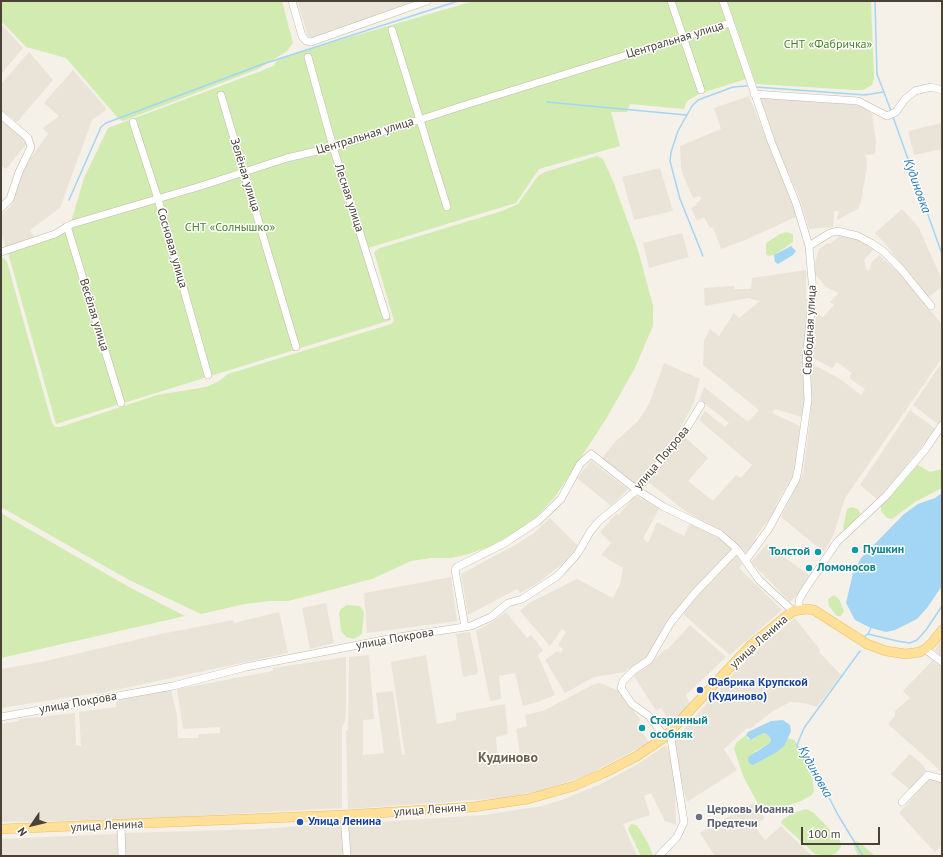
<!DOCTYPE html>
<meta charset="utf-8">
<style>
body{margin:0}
#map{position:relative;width:943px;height:857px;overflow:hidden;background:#f5f1e9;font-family:"PT Sans",sans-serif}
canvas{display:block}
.frame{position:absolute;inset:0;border:2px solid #4a4237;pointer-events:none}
.north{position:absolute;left:12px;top:805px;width:40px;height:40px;-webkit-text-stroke:3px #fff;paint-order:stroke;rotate:235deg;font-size:11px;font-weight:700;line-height:16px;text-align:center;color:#4a4237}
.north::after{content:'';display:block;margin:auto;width:14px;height:18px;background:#4a4237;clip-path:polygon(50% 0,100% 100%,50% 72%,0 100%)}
.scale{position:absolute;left:801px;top:827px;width:79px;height:18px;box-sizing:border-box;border:2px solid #4a4237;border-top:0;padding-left:5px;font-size:12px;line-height:14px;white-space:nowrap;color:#4a4237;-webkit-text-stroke:3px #fff;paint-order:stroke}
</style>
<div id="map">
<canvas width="943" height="857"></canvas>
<div class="frame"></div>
<div class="north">N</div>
<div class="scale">100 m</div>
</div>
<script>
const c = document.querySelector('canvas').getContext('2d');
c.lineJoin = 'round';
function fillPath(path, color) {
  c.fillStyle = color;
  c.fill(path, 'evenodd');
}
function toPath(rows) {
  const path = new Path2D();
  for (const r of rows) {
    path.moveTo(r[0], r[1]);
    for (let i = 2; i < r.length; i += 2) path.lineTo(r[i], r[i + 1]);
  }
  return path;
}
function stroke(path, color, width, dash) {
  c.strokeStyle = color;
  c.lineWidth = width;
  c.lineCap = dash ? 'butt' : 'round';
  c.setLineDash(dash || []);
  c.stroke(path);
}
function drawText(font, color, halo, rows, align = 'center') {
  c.font = font + ' "PT Sans",sans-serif';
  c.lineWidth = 3;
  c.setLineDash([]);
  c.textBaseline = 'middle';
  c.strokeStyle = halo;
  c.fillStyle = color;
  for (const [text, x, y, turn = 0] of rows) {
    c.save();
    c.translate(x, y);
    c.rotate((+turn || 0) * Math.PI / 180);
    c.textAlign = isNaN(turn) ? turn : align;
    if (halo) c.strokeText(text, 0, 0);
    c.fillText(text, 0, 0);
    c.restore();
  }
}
const residential = toPath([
 [297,1,417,1,312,38,308,36],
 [3,26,23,48,1,74,1,27],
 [29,52,53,80,17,122,1,110,1,84],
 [73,70,106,108,105,111,92,120,60,208,30,230,35,239,6,248,1,232,1,215,11,206,25,165,48,134,43,128,59,116,44,103],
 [749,96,798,216,743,241,721,249,713,227,710,228,704,217,697,221,691,208,697,205,696,203,701,200,700,196,693,198,683,175,681,167,680,146,721,129,714,108],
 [760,97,817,100,861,106,872,114,876,141,875,154,866,155,867,167,861,201,858,209,837,220,839,211,834,211,833,227,809,229,800,199,773,139,759,100],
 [1,119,28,142,6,169,1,166],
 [942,123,942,149,914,155,908,131],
 [660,168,673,211,634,220,622,177],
 [902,209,919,228,942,280,942,287,927,298,888,247,875,233],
 [682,233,689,257,649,268,643,243],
 [840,235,855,238,875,248,864,260,867,271,870,269,871,263,879,255,907,280,942,325,942,358,845,498,833,536,824,552,781,517,803,473,811,413,809,362,840,379,861,395,865,389,849,378,852,373,837,362,832,368,809,356,812,333,817,314,823,317,834,305,830,302,839,293,826,287,815,274,815,263,819,249,828,243,830,244],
 [806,270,806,299,809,299,804,349,805,394,802,417,775,409,772,413,800,426,793,476,775,506,777,508,755,538,757,541,746,553,718,530,685,511,647,481,685,437,708,458,688,481,713,501,736,475,741,478,752,465,699,420,705,411,725,427,729,423,699,399,704,387,748,422,759,410,703,365,704,341,710,329,719,336,734,313,739,318,760,301,748,298,705,306,704,288,734,286,734,289,751,289,752,278],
 [664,363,700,379,694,402,678,433,635,485,601,459,616,441,638,421,649,404],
 [940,365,942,366,942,420,939,425,913,405],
 [910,410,936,429,878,500,860,485],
 [591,461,628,489,611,506,577,478],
 [635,495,659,509,643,538,648,543,657,522,684,536,690,523,712,533,732,549,723,560,692,591,668,623,646,660,630,669,628,668,625,672,594,677,565,693,545,660,557,651,561,653,563,649,558,645,566,632,562,629,550,646,520,611,529,603,577,579,613,598,620,584,623,568,601,555,611,543,600,532,616,514,619,515],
 [550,518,578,546,563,563,538,583,520,593,517,589,468,615,461,574,517,544,534,533],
 [767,544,810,576,800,592,790,602,751,562],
 [736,555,742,564,739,568,782,610,730,655,684,615,683,610],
 [451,577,457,621,367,633,364,593],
 [326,603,334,643,310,649,302,608],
 [279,612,288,653,97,694,97,693,1,708,1,669,41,662,161,634,233,620,234,623],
 [506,612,527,638,531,635,543,650,538,655,555,695,538,702,523,706,515,673,499,676,501,699,490,701,476,631,489,624],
 [795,618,820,650,819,652,841,675,817,707,804,703,790,702,773,711,750,729,748,727,724,749,737,770,687,802,677,764,674,741,729,678,758,649],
 [690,625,726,657,686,695,690,704,679,716,670,722,661,708,656,711,634,676,666,649,668,649],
 [470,632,478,671,477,674,463,677,456,634],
 [942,638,942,657,935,650],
 [369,655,374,719,363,720,363,755,384,753,376,693,393,691,402,755,405,755,391,662,426,655,437,724,456,720,456,713,505,704,508,734,496,737,498,764,521,760,516,729,527,726,525,715,543,711,594,684,600,683,619,691,640,719,638,725,649,743,585,776,540,791,504,798,348,809,346,731,348,730,349,657],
 [346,657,346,711,345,721,342,727,342,808,138,819,1,822,1,724,19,721,19,719,75,713,76,745,81,746,79,712,116,707,116,702,119,700,171,690,177,715,178,738,198,738,199,734,220,733,220,727,183,729,177,689,273,671,273,668],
 [932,661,942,667,942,772,888,724,895,716,895,711,910,698,903,691],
 [666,745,672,762,675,786,676,825,665,821,651,793,644,796,650,815,623,824,637,856,349,856,348,824,484,815,542,806,564,799,601,784,638,764],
 [910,754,923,765,926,770,910,790,891,774],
 [930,778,942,781,942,845,935,852,899,813],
 [753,803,765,818,754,826,765,840,781,826,812,856,715,856,700,833],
 [340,823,344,838,345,856,125,856,124,833,262,829],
 [117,834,118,856,1,856,1,839]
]);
const green = toPath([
 [1,1,282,1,293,43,287,51,258,69,123,121,118,118,66,58,26,47,3,23,1,24],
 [474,1,720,1,746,79,699,94,687,101,684,109,630,104,627,112,611,112,620,146,539,169,516,203,368,248,391,320,56,424,7,249,46,237,71,222,84,178,108,128,261,71,275,65,276,61,299,52],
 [727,1,871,1,874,78,872,85,863,90,855,90,756,84],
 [597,156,603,159,613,181,638,250,653,306,653,326,635,368,606,419,555,497,535,518,520,529,491,546,469,554,451,558,431,558,411,561,372,579,304,597,288,601,270,601,245,604,201,614,129,580,1,507,1,259,4,258,7,262,52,423,55,427,60,427,157,395,206,387,219,381,228,374,391,324,394,321,374,252,380,248,502,211,518,204,538,176,545,172],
 [787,232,793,234,793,242,774,255,768,256,766,254,766,243,780,234],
 [918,465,930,472,942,469,942,488,915,502,892,519,887,518,881,511,881,506],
 [851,507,858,509,860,513,859,518,844,530,843,528,847,509],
 [1,513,129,587,185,616,1,658],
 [834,595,839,599,844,611,841,616,837,616,829,606,828,599],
 [347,605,360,606,364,613,362,634,354,639,346,637,341,631,339,613,341,609],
 [764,733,768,735,771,739,770,743,752,753,785,745,788,738,794,740,810,761,814,791,812,795,799,802,786,806,766,809,758,804,744,778,734,749,736,743,746,735,748,739,753,739,757,735],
 [806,809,814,813,840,840,841,847,836,853,829,856,815,854,781,823,782,820,793,813],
 [631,824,637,825,648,843,653,856,641,856,628,829],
 [856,841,859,842,875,856,858,856,854,846]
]);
const water = toPath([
 [791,246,796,251,793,255,778,264,775,262,774,255],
 [942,493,942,586,927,608,917,619,895,630,886,632,871,628,855,620,846,603,853,573,861,558,904,514,918,504,935,498],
 [783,720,790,725,791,731,785,745,777,752,753,765,750,764,748,761,748,757,770,743,771,739,768,735,764,733,757,736,751,740,746,735,748,732,771,721]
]);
const stream = toPath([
 [875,1,877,74,891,111],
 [756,87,865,95,883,92],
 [547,102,686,115],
 [893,117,942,254],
 [69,200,101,127,106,123,263,64,458,1],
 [703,256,680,199,670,161,671,152,678,131,692,106,698,100,733,87,747,86],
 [868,634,871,628],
 [865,636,868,634,897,641,910,643,917,640,926,630,942,606],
 [860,651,804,728,797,745,804,759,822,784,838,815,863,856]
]);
const minor = toPath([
 [292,1,302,36,306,41,311,42,427,1],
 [671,1,701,90],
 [723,1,771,141,796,203,809,246,813,292,806,359,808,400,798,470,796,479,768,530,746,560],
 [392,30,447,207],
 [308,57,333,147,386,316],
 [754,94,858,101,887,116,896,112,905,99,915,91,931,87,942,90],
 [221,95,296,347],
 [1,115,28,138,31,147,19,172,10,199,1,208],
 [133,122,158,199,208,375],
 [67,226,121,403],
 [809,246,830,233,837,231,858,236,871,243,883,251,901,269,931,306],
 [1,252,55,234,72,224,201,186,287,158,338,146,462,106,730,23],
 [799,610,799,600,804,591,837,542,886,496,925,450,942,425],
 [465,627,455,570,457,567,505,543,538,521,561,499,580,464,591,454,637,490,664,507,720,534,737,549,759,580,793,611],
 [925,649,942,662],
 [1,717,173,686,246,667,399,637,471,626,491,617,508,603,522,599,556,577,563,570,578,553,590,532,599,521,637,490,683,434,701,405],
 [665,737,649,716,632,704,621,688,623,681,634,670,649,660,671,622,694,594,737,549],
 [902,802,928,775,942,779],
 [344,815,347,856],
 [121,825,122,856],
 [659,856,677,837,684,822,670,732]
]);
const major = toPath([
 [1,829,344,815,473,807,528,799,574,786,604,773,637,756,665,737,751,645,793,611,807,609,814,610,867,644,886,651,906,654,920,652,925,649,932,643,942,630]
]);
const markers = [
 [855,550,4,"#0f9aa8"],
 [818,552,4,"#0f9aa8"],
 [809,568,4,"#0f9aa8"],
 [700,690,4,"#1a4fb4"],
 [642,728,4,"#0f9aa8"],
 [699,817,4,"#6b7280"],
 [300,822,4,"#1a4fb4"]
];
const streetNames = [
 ["Центральная улица",675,40,-17],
 ["Центральная улица",365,136,-17],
 ["Зелёная улица",245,175,73],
 ["Лесная улица",349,198,72],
 ["Сосновая улица",172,248,74],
 ["Весёлая улица",94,315,73],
 ["Свободная улица",810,330,-87],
 ["улица Покрова",662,458,-50],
 ["улица Покрова",395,639,-10],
 ["улица Ленина",759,642,-42],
 ["улица Покрова",78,703,-10],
 ["улица Ленина",430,810,-4],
 ["улица Ленина",107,826,-3]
];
const parkNames = [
 ["СНТ «Фабричка»",828,45],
 ["СНТ «Солнышко»",230,228]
];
const cultureNames = [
 ["Пушкин",863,550],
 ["Толстой",810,552,"right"],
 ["Ломоносов",817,568],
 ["Старинный",650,721],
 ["особняк",650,735]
];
const transitNames = [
 ["Фабрика Крупской",708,683],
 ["(Кудиново)",708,697],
 ["Улица Ленина",308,822]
];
const worshipNames = [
 ["Церковь Иоанна",707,810],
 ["Предтечи",707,824]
];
const waterNames = [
 ["Кудиновка",917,186,70],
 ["Кудиновка",815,772,61]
];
const quarterNames = [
 ["Кудиново",508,758]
];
fillPath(residential, '#eae3d7');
fillPath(green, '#d2ebb0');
fillPath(water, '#a3d5f4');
stroke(stream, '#a3d5f4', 1.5);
stroke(minor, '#c2b9ab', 8);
stroke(major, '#eabf62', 10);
stroke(minor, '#fff', 7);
stroke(major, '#ffe098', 9);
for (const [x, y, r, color] of markers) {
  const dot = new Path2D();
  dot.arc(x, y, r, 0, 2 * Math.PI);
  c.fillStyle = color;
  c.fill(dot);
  stroke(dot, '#fff', 1.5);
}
drawText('12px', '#4a4237', '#fff', streetNames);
drawText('12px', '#4a8026', '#fff', parkNames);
drawText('bold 12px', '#0d838f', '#fff', cultureNames, 'left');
drawText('bold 12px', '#164399', '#fff', transitNames, 'left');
drawText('bold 12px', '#5b616d', '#fff', worshipNames, 'left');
drawText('italic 13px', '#287bb3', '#fff', waterNames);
drawText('bold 14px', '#6d604d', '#fff', quarterNames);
</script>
